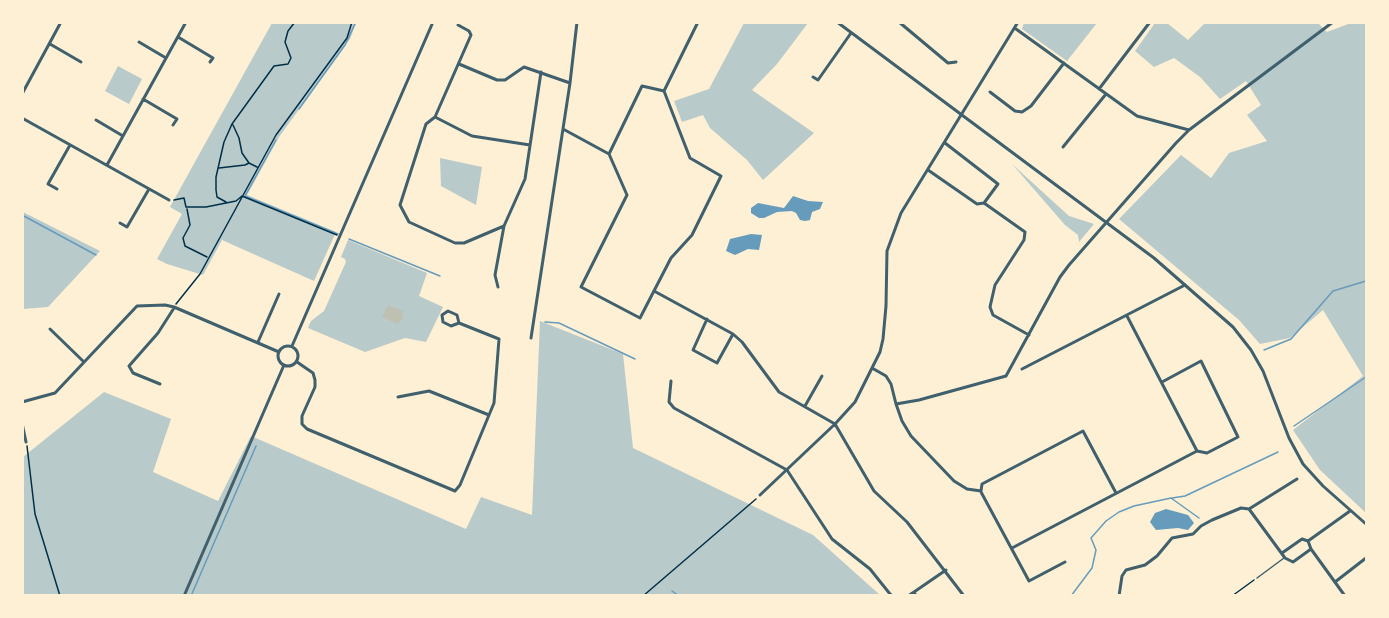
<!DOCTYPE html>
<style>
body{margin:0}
#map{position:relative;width:1389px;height:618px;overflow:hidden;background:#fdf0d5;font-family:Signika,sans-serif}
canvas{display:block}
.frame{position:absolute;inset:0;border:24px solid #fdf0d5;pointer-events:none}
</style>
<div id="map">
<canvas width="1389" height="618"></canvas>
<div class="frame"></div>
</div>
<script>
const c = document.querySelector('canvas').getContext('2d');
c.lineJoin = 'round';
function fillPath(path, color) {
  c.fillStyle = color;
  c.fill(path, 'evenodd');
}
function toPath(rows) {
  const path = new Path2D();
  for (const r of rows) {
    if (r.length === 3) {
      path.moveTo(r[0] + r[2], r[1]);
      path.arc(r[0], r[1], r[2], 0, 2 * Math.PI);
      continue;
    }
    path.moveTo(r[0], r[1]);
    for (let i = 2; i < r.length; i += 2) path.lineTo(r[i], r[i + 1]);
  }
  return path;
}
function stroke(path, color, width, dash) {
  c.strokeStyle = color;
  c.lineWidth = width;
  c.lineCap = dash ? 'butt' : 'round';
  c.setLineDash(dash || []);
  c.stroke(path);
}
const green = toPath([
 [272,23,356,23,350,39,279,137,247,195,336,232,314,281,222,240,203,275,167,264,157,259,182,214,170,207],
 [744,23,808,23,777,64,752,90,814,133,763,180,747,160,710,128,703,115,682,122,674,101,709,89],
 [1024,23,1024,22,1097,23,1067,61,1022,29],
 [1155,23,1167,23,1188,40,1205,23,1318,23,1327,32,1351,23,1366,23,1366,513,1320,470,1293,430,1363,376,1323,310,1290,338,1260,344,1239,320,1119,219,1181,155,1211,178,1229,153,1267,141,1247,115,1261,105,1246,81,1220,99,1200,77,1174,58,1154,67,1135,51],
 [118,66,142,79,129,104,105,91],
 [440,158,482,167,476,205,441,186],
 [1012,164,1069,216,1094,224,1079,242,1078,235,1065,225],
 [23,212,100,251,48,307,23,309],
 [348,240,427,273,419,296,443,307,426,342,405,338,365,352,308,328,311,321,324,311,346,262,345,259,341,257],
 [540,321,623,354,633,448,813,535,880,595,23,596,23,457,104,392,171,419,153,472,218,501,251,436,466,529,481,497,532,515]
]);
const water = toPath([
 [793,196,808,201,823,202,820,209,812,212,810,220,805,221,800,220,796,213,792,211,777,212,764,218,759,218,751,213,751,208,758,203,784,208],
 [751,234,762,235,759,250,748,249,735,255,726,251,730,239],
 [1166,509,1188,515,1194,523,1188,530,1178,528,1156,530,1150,522,1155,513]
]);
const stream = toPath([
 [299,109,345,45,356,22],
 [276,140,245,196,338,234],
 [22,215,96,255],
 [349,239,440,276],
 [545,322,559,323,635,359],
 [1264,350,1291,339,1333,291,1366,281],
 [1294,426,1366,377],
 [1172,498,1185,496,1278,452],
 [672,591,679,596],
 [191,596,256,446],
 [1071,596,1092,568,1096,550,1091,538,1106,521,1119,512,1134,506,1171,498,1199,518]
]);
const building = toPath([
 [388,305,403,311,402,315,404,316,398,324,382,317]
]);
const path = toPath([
 [233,125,239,138,242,153,249,163],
 [219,168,245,165,249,163,257,167],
 [174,200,184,198,186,207,206,207,236,201,242,196,337,235],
 [226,202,217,197,216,190,216,177,224,142,232,124,274,66,288,64,291,58,285,42,288,31,295,22],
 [187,209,190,225,183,238,185,246,207,257],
 [176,304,200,274,276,135,347,38,352,22],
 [27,446,35,514,60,596],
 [643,596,756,499],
 [1232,596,1254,580]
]);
const service = toPath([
 [1257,578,1284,558]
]);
const minor = toPath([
 [899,22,948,63,956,62],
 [458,25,469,31,471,35,435,117,426,124,400,205,409,222,455,243,464,243,504,226],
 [1016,29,1137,116,1189,130],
 [178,37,213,58,210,62],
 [139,42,166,58],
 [50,44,81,62],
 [459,64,497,80,505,80,524,67,570,83],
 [813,77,818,80,851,33],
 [1099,89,1150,22],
 [990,92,1015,111,1022,112,1031,106,1064,63],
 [22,94,61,22],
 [143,99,177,119,173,125],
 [435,117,472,136,530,145],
 [22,118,169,200],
 [96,120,123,136],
 [563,129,609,154,627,195,581,287,640,318,671,258,692,235,721,176,690,158,664,91],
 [1063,147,1106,94],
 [609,154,642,86,664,91,698,22],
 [107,165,186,22],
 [928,170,977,204,984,203,998,184,945,143],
 [57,189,48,184,70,145],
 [984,203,1025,232,1024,240,995,285,990,307,993,315,1029,335],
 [120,223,127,227,149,189],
 [498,287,495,275,504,226,525,179,541,72],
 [654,291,733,334,742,342,779,392,835,424,874,491,907,522,964,596],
 [707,319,693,350,717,363,733,334],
 [50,329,84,362],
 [531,338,570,83,577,22],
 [258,342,279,294],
 [297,362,313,373,315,380,315,387,302,416,302,424,307,429,455,491,460,485,494,403,499,339,459,323,451,326,443,322,442,315,448,311,457,315,459,323],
 [872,368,886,376,891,384,896,404,919,400,1006,376,1060,277,1069,265,1176,143,1189,130,1333,22],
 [1022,369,1185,285],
 [671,381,669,402,674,408,787,470,832,539,870,569,890,594,893,596],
 [1162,382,1201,361,1238,437,1207,453,1197,451],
 [160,384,133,373,129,366,158,333,174,308],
 [398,397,429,391,489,415],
 [22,402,55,393,137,306,165,305,174,307,279,352],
 [896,404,902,421,911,436,954,481,967,489,981,491],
 [805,406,822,376],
 [22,423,26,442],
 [981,491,982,484,1083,431,1116,493],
 [981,492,1029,581,1065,562],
 [760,495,835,424,855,402,880,352,883,339,886,306,887,251,901,213,1018,22],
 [1249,509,1285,558,1293,562,1311,549,1308,541],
 [1012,548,1197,451,1127,316],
 [1311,549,1345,596],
 [1282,553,1302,539,1308,541,1350,511],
 [1335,582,1366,558],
 [914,592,946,570],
 [908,596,914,592,916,596],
 [1119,596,1122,576,1126,570,1145,565,1157,556,1172,538,1193,534,1201,526,1212,520,1241,508,1249,509,1297,479]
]);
const tertiary = toPath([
 [837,22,1154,258,1233,327,1251,350,1263,371,1289,438,1303,464,1323,486,1366,524],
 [288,356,10],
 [292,346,433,22],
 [184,596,284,365]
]);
fillPath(green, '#b9caca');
fillPath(water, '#669bbc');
stroke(stream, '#669bbc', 1.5);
fillPath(building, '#bec0b2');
stroke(path, '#003049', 1.5);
stroke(service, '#3f606c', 1.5);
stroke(minor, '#3f606c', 3);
stroke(tertiary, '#3f606c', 3);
</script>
